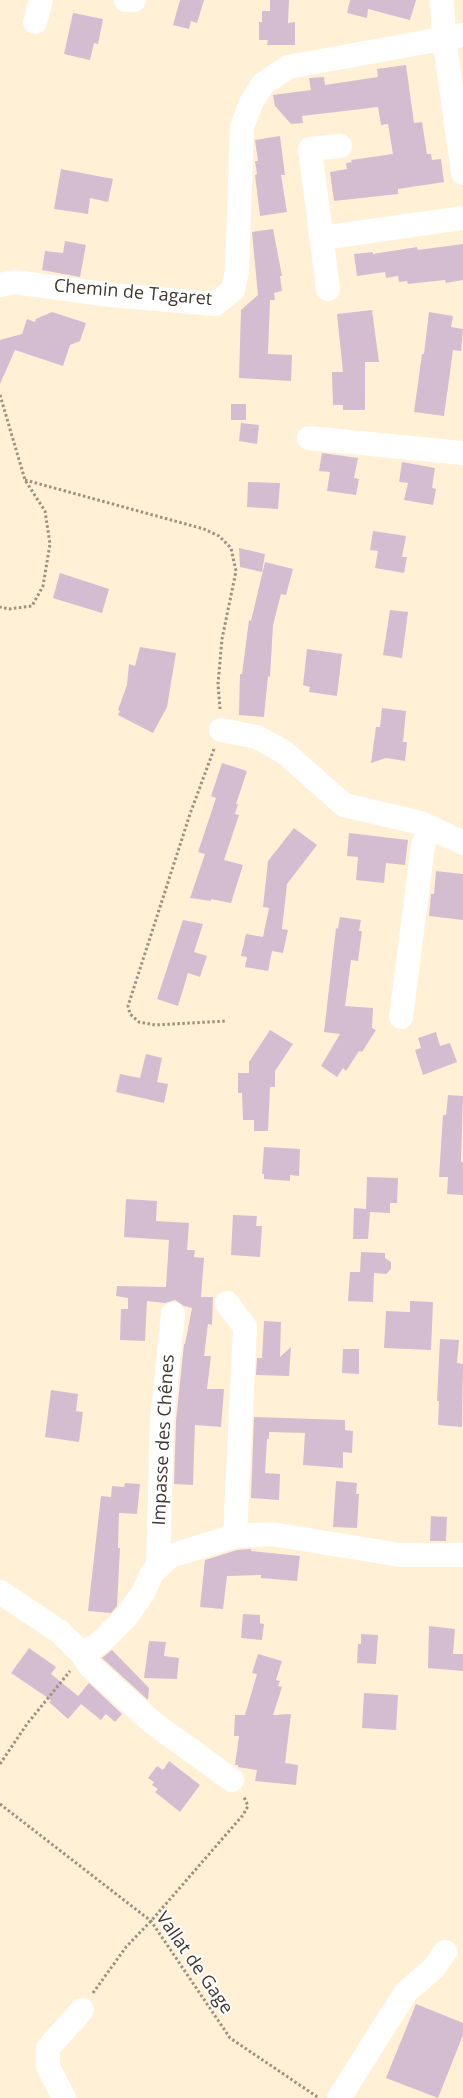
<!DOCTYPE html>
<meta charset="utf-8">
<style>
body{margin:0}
canvas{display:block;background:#fff0d6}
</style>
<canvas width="463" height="2098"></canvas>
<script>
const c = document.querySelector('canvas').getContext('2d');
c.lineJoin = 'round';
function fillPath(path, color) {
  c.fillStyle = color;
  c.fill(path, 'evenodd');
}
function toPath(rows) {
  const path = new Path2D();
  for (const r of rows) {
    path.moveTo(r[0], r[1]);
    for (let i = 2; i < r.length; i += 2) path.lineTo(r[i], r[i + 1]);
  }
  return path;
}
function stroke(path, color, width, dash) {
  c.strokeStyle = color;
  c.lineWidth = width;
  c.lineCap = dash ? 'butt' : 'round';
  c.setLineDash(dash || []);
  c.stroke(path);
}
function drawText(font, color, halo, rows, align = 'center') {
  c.font = font + ' "Open Sans",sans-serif';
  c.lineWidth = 4;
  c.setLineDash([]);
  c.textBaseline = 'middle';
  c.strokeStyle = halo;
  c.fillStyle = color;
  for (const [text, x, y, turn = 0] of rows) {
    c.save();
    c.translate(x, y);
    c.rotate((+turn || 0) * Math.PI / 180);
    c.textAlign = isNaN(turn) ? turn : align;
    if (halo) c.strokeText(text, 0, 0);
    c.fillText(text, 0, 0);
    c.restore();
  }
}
const building = toPath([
 [180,0,204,0,197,23,191,21,189,29,173,25],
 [270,0,289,0,288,23,295,22,295,45,267,45,268,40,259,40,259,22,262,22,262,11,270,11],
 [350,0,416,0,410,20,368,9,367,18,347,13],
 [73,13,103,19,98,44,94,43,90,60,64,54],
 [406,65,414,123,422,122,427,154,431,154,432,160,441,159,444,182,398,189,398,194,334,201,330,172,347,169,346,163,352,162,351,160,393,154,388,124,381,125,378,107,302,116,303,123,291,124,275,106,273,95,311,90,309,78,324,77,325,85,378,77,377,69],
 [280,136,285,175,281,175,287,212,260,216,255,175,257,174,255,161,258,161,255,140],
 [61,169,113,179,108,202,90,198,88,214,54,209],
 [273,229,282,276,280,276,282,291,274,293,275,300,270,300,268,354,292,355,291,381,239,378,241,310,258,295,252,232],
 [65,241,86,245,80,277,42,270,45,251,63,253],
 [463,244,463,280,446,283,445,280,408,284,407,281,399,282,398,276,386,278,385,272,357,276,354,254,373,252,373,254,417,247,418,250],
 [372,310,379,362,365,362,365,410,343,410,343,405,333,405,332,372,343,372,337,314],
 [52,312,86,323,80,341,70,345,63,366,15,350,0,384,0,340,22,334,27,319,35,322,36,319],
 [429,312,453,316,451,327,463,329,461,351,453,350,444,416,414,412,422,354,424,354],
 [231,404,246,404,246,420,231,420],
 [241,423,259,425,257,444,239,441],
 [322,453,358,458,354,478,359,479,356,495,327,491,330,472,319,471],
 [402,462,435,468,432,488,436,489,433,505,404,500,408,483,399,482],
 [248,482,280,483,278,509,247,507],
 [373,531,406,536,402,557,407,557,404,573,375,568,378,551,370,550],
 [239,548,265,554,262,572,240,567],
 [265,562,293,569,286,595,281,594,273,625,270,677,268,676,264,717,239,715,240,674,242,674,249,620,251,621],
 [60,573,109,589,102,613,53,598],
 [390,610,408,612,402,658,383,655],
 [140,647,176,653,167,707,153,733,118,715,120,711,118,710,127,685,129,664,135,666],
 [307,649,342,654,337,696,309,692,310,687,303,685],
 [382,708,406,711,403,742,407,742,405,761,386,758,371,763,376,727,380,727],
 [222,763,247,771,236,804,238,804,235,814,239,815,224,860,243,865,231,903,211,899,211,901,190,898,205,854,198,852,216,798,211,796],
 [294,828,317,845,287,884,282,929,288,930,283,953,272,951,268,971,245,967,247,957,241,956,246,934,263,937,269,908,263,907,268,861],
 [349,833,408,840,405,865,386,863,384,883,356,880,358,857,347,856],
 [436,871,463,874,463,920,429,916,431,894,434,894],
 [340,917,361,920,359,931,362,931,358,961,351,960,345,1006,373,1008,372,1028,376,1030,362,1052,359,1051,346,1071,343,1068,337,1077,321,1066,340,1034,324,1032,336,928,338,929],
 [183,920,203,924,194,952,207,956,200,977,188,973,178,1006,157,999],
 [270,1030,293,1044,275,1071,275,1087,270,1087,268,1131,254,1131,254,1120,243,1120,242,1093,238,1093,238,1073,249,1073,249,1062],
 [436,1032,440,1046,450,1043,457,1062,423,1075,415,1050,421,1048,418,1038],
 [146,1054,162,1058,157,1082,168,1084,164,1103,116,1092,120,1074,140,1078],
 [448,1095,463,1096,461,1161,463,1163,463,1195,447,1194,448,1177,439,1177,443,1115,446,1115],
 [264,1147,300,1149,299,1176,290,1175,290,1181,264,1179,264,1174,262,1174],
 [367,1177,398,1178,397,1203,390,1203,390,1213,370,1212,368,1239,353,1239,354,1208,366,1209],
 [126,1199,157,1201,156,1221,189,1223,187,1250,195,1250,194,1257,204,1258,201,1297,213,1297,212,1325,208,1324,204,1356,211,1356,207,1389,224,1389,221,1427,195,1425,193,1485,174,1484,176,1421,184,1344,185,1344,192,1308,184,1306,175,1300,165,1303,147,1301,145,1341,120,1340,121,1309,128,1309,128,1298,116,1296,117,1286,166,1287,169,1240,124,1237],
 [233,1215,257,1216,256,1226,262,1226,260,1257,231,1255],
 [361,1252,385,1253,385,1258,391,1262,391,1269,386,1274,374,1273,373,1302,348,1301,350,1272,360,1272],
 [410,1301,433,1302,431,1350,384,1348,386,1311,410,1312],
 [264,1321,281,1322,280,1357,291,1347,289,1376,256,1375,257,1358,262,1358],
 [440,1339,459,1340,457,1363,463,1364,462,1427,438,1425,439,1401,437,1401],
 [343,1349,359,1349,359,1374,342,1373],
 [51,1390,78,1394,76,1411,83,1412,79,1442,45,1437],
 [254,1417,345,1420,345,1430,353,1431,352,1453,343,1452,343,1468,303,1465,305,1433,269,1432,269,1439,267,1439,265,1473,280,1474,279,1500,251,1498],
 [336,1481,357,1483,356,1494,359,1494,357,1528,333,1527],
 [125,1483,140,1484,137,1514,119,1513,118,1548,120,1548,117,1606,111,1613,88,1611,101,1496,111,1497,112,1486,124,1487],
 [431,1516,447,1517,446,1541,430,1541],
 [251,1549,251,1551,300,1556,297,1581,261,1578,261,1575,227,1576,223,1609,200,1607,205,1560,237,1550],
 [243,1614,260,1615,260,1623,264,1624,262,1640,241,1638],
 [429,1626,455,1629,453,1654,463,1654,463,1671,428,1668],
 [361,1634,378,1635,376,1664,357,1663,358,1644,361,1644],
 [149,1641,166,1642,164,1656,179,1658,177,1679,144,1678],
 [29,1648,56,1667,51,1674,78,1696,89,1683,122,1714,115,1722,106,1714,101,1720,81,1704,68,1719,49,1702,51,1700,11,1673],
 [112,1650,149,1688,148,1700,102,1658],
 [258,1654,282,1661,276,1680,280,1681,278,1686,282,1687,273,1715,291,1714,285,1763,298,1765,296,1785,255,1781,257,1770,238,1767,238,1765,235,1765,239,1736,234,1736,235,1715,245,1715,257,1674,252,1673],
 [364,1693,398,1695,396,1730,362,1728],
 [169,1761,200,1785,180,1812,155,1792,158,1789,152,1785,154,1782,148,1778,157,1766,163,1770],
 [416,2004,463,2023,463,2035,438,2098,386,2078]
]);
const path = toPath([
 [0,395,25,480,45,511,50,544,43,586,32,606,9,609,0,607],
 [25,480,204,529,219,536,231,548,236,571,222,639,218,684,220,709],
 [214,749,190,814,128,1006,130,1014,139,1022,155,1025,227,1021],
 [0,1764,27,1724,70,1671],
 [0,1804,151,1921,230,2038,319,2098],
 [93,1993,126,1947,151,1921,243,1815,248,1806,244,1797]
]);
const minor = toPath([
 [126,0,134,0],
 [442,0,444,38,463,173],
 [35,22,41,0],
 [322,238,463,218],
 [0,285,14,282,110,295,215,304,233,290,237,271,242,127,251,103,263,84,288,67,463,35],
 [328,289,310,149,340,146],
 [309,438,463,453],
 [221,730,257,737,284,752,344,805,421,823,463,843],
 [401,1017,423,846,430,827],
 [227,1303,245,1327,235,1536],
 [158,1566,162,1420,173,1314],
 [0,1592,60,1632,83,1655,103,1640,126,1617,143,1593,152,1573,170,1556,235,1536,272,1534,400,1555,463,1555],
 [83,1655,89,1665,153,1723,232,1780],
 [64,2098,48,2067,48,2048,82,2010],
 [339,2098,406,1992,434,1968,445,1952]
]);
const streetNames = [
 ["Chemin de Tagaret",133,293,5],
 ["Impasse des Chênes",164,1440,-87],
 ["Vallat de Gage",194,1963,55]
];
fillPath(building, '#d4bdd1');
stroke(path, '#9c9280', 3, [2.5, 2.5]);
stroke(minor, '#fff', 24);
drawText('18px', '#3f392f', '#fff', streetNames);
</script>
